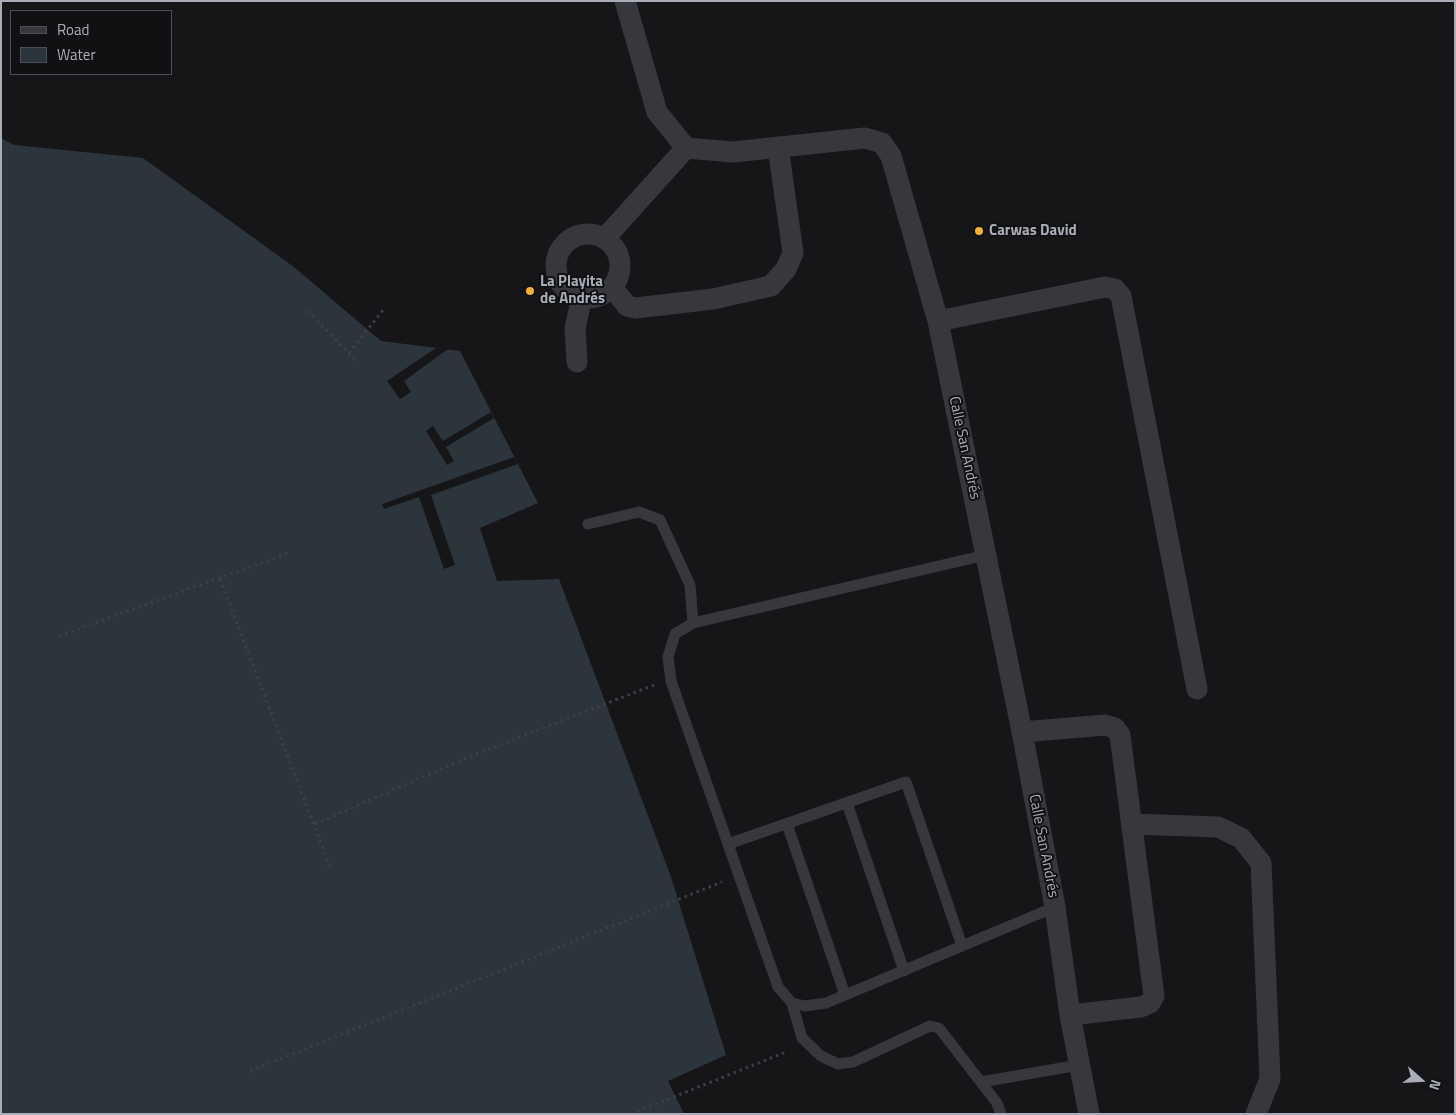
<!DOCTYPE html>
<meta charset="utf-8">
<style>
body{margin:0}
#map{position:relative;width:1456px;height:1115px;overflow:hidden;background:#161618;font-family:"Titillium Web",sans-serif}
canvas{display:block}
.frame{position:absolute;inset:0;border:2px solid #a8adb8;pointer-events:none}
.legend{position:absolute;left:10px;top:10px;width:162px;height:65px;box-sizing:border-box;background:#111113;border:1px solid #4d4f55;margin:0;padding:6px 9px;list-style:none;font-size:15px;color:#a8adb8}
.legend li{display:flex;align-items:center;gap:10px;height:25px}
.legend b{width:25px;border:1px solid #4d4f55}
.north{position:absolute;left:1396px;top:1055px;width:50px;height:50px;-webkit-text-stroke:4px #111113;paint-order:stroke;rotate:109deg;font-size:14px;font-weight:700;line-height:20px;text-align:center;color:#a8adb8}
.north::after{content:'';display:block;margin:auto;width:18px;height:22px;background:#a8adb8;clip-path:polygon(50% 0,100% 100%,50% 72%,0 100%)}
</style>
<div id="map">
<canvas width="1456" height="1115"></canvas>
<div class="frame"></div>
<ul class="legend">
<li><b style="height:6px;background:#37383d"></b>Road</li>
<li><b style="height:14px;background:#2c353c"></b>Water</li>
</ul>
<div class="north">N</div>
</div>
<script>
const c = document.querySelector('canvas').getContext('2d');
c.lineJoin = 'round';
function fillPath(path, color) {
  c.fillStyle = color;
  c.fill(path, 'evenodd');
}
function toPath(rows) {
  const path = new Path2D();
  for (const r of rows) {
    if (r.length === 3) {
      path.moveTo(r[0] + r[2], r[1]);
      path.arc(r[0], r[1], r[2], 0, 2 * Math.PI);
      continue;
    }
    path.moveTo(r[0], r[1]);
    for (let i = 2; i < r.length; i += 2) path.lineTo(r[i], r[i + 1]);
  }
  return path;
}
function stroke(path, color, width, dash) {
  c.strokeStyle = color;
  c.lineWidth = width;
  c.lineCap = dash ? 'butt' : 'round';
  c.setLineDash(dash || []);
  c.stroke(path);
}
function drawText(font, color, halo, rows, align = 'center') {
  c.font = font + ' "Titillium Web",sans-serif';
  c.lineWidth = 4;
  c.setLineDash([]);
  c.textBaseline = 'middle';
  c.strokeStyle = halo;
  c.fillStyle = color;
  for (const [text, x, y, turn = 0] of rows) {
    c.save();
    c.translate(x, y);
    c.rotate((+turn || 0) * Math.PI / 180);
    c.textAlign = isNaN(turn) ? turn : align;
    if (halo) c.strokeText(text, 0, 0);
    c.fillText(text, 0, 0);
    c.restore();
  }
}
const water = toPath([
 [1,138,14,145,143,158,294,267,381,341,460,351,538,503,480,528,497,581,559,579,671,877,726,1055,668,1081,684,1114,1,1114]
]);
const pier = toPath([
 [436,348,448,349,404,381,411,392,400,399,387,381],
 [491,412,494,418,446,447,454,461,447,465,426,431,433,426,443,441],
 [514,457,518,464,431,495,455,565,444,569,419,497,384,509,382,504]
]);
const path = toPath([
 [308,311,357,362],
 [349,353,383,310],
 [220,579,330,867],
 [59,636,288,553],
 [315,824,466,758,654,685],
 [250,1071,722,882],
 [631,1114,786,1052]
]);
const service = toPath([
 [588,524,639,512,660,520,690,585,693,623],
 [986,555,693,623,675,634,668,657,671,681,778,987,792,1003,805,1006,826,1003,1055,907],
 [847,803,904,971],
 [787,824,845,995],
 [728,844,906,782,962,946],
 [792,1003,802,1038,821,1056,838,1064,853,1062,930,1026,939,1028,997,1103,1001,1114],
 [981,1082,1079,1065]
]);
const minor = toPath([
 [625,1,657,112,686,148,733,152,865,138,882,143,891,156,938,321,1022,732,1055,907,1070,1015,1089,1114],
 [588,266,32],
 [605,238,686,148],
 [612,287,627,306,636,308,713,299,771,286,786,269,793,253,778,147],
 [938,321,1105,287,1115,289,1121,296,1197,689],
 [577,362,575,328,582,297],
 [1022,732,1105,725,1115,728,1120,735,1154,996,1150,1003,1141,1007,1070,1015],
 [1132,824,1218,827,1241,838,1261,863,1270,1079,1256,1114]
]);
const markers = [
 [979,231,5,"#f2b134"],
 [530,291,5,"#f2b134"]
];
const poiNames = [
 ["Carwas David",989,231],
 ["La Playita",540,282],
 ["de Andrés",540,299]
];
const streetNames = [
 ["Calle San Andrés",964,448,78],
 ["Calle San Andrés",1043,846,79]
];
fillPath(water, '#2c353c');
fillPath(pier, '#161618');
stroke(path, '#3d3f44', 3, [2.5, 4]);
stroke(service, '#37383d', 11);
stroke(minor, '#37383d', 21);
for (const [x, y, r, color] of markers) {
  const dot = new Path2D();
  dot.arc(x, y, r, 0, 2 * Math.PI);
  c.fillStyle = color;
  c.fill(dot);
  stroke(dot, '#111113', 2);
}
drawText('bold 15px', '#a8adb8', '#111113', poiNames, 'left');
drawText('15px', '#a8adb8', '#111113', streetNames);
</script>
